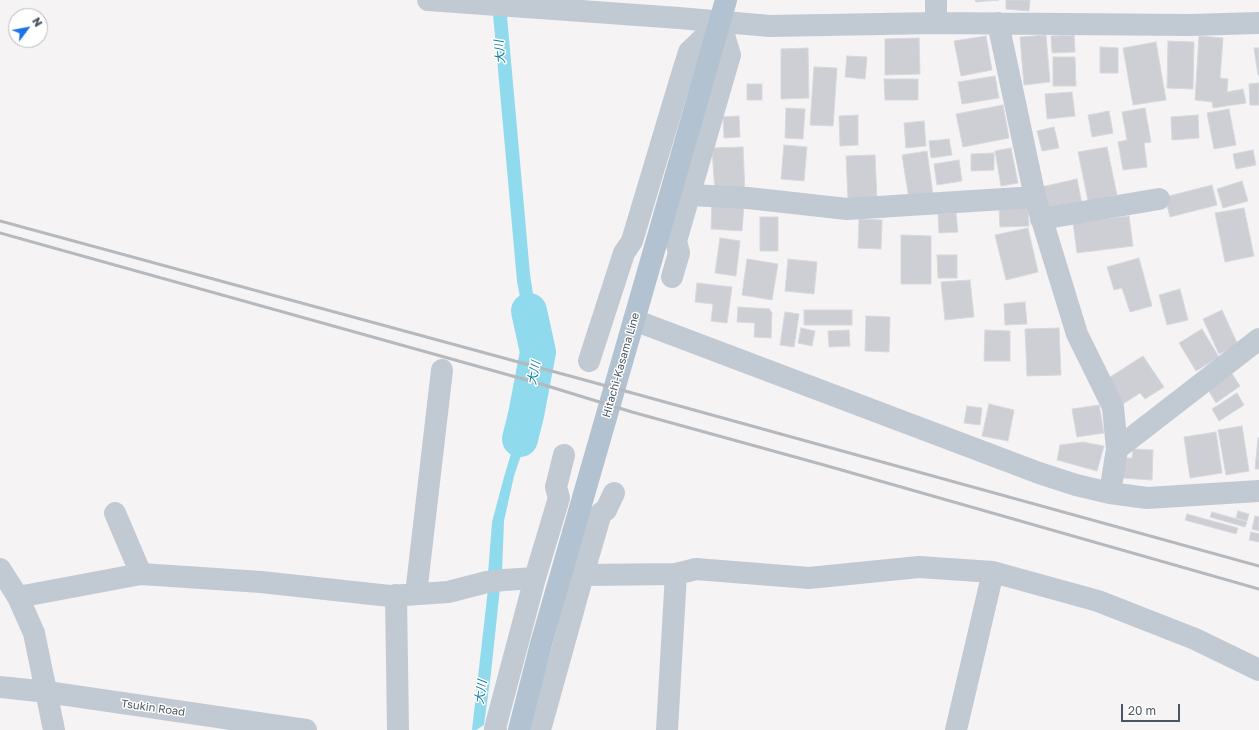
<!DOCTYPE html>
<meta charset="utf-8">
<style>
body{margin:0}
#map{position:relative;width:1259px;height:730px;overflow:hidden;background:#f5f3f3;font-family:"Golos Text",sans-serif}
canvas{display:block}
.north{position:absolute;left:8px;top:8px;width:40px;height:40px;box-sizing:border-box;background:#fff;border:1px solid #b7bbc0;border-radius:50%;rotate:58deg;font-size:11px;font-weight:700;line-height:16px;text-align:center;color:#4a5661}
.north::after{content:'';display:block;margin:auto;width:14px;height:18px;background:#1a73e8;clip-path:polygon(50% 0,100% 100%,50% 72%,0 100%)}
.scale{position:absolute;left:1121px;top:704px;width:59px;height:18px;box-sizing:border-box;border:2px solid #4a5661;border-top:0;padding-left:5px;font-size:12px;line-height:14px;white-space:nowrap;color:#4a5661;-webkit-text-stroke:3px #fff;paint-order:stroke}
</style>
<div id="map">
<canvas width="1259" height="730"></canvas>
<div class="north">N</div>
<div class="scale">20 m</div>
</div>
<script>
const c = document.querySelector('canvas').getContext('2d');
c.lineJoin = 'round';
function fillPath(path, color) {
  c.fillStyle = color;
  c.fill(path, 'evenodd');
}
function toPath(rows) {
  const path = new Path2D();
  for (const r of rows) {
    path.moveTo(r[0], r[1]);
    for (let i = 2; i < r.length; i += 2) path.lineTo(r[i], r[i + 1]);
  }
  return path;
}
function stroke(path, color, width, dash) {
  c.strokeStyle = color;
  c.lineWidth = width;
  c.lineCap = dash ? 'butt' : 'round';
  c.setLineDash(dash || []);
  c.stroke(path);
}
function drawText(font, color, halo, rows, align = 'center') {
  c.font = font + ' "Golos Text","Noto Sans JP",sans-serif';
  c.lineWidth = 3;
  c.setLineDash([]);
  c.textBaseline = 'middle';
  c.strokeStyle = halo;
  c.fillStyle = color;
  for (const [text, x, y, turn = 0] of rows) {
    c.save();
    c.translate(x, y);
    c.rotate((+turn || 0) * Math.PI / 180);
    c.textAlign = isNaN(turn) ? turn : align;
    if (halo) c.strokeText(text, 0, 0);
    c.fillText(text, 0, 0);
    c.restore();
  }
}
const water = toPath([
 [493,14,507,16,530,274,543,361,527,355,528,341,517,281],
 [519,387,532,391,528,405,530,429,514,476,504,521,502,572,488,574,492,522,504,477,519,427,517,398],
 [500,588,491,673,484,725,476,730,472,730,488,589]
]);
const river = toPath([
 [520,439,526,415,538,352,529,311]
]);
const building = toPath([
 [975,0,999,0,976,2,975,0],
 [1006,0,1030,0,1029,11,1006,9,1006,0],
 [1046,35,1050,82,1024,85,1020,37,1046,35],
 [1074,35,1075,52,1052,53,1051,36,1074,35],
 [986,36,992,70,961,76,954,41,986,36],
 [1199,36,1223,38,1220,78,1228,79,1227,92,1243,89,1246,103,1213,108,1212,102,1195,100,1199,36],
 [919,38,920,74,885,75,885,39,919,38],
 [1168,41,1194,42,1193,89,1167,88,1168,41],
 [1156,42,1166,100,1133,105,1123,48,1156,42],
 [1100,47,1118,48,1118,73,1100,73,1100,47],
 [808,48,809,98,781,99,781,49,808,48],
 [1254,48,1259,48,1259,75,1258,75,1254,48],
 [847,56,867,57,865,79,845,77,847,56],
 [1053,57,1075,57,1076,86,1053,86,1053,57],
 [814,67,837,68,833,126,810,125,814,67],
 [995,76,999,98,962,104,958,82,995,76],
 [884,79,918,79,918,100,885,100,884,79],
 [1259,83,1259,105,1250,105,1249,84,1259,83],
 [747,84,762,84,762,100,747,100,747,84],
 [1072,92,1075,116,1047,119,1045,94,1072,92],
 [1003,105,1009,138,963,147,956,114,1003,105],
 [786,108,805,109,803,139,785,138,786,108],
 [1145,108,1151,142,1144,143,1147,167,1123,170,1118,142,1127,140,1122,112,1145,108],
 [1229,109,1236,145,1214,149,1207,113,1229,109],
 [1109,111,1113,133,1092,137,1088,115,1109,111],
 [858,115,858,145,840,146,839,116,858,115],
 [1198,115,1199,138,1172,140,1171,117,1198,115],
 [739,116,740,137,724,138,723,117,739,116],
 [924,121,926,146,906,148,904,123,924,121],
 [1054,127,1059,148,1042,151,1037,131,1054,127],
 [949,139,952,155,931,158,929,141,949,139],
 [784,145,807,147,804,181,781,179,784,145],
 [743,147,745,193,715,194,712,148,743,147],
 [1107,147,1117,195,1088,201,1078,152,1107,147],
 [1011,148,1018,183,1001,186,995,151,1011,148],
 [1253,150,1256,165,1236,169,1233,154,1253,150],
 [927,151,933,195,909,199,902,155,927,151],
 [994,153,994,170,971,171,971,154,994,153],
 [875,155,877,199,848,200,846,156,875,155],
 [959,160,962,181,937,185,934,164,959,160],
 [1077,179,1082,204,1047,212,1041,187,1077,179],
 [1242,181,1248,201,1223,208,1217,189,1242,181],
 [1212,185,1217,205,1170,217,1165,197,1212,185],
 [712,202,744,205,742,231,711,229,712,202],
 [1028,206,1029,226,1000,227,999,207,1028,206],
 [1244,208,1254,256,1225,262,1215,213,1244,208],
 [956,213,958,232,939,233,938,214,956,213],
 [1129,216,1133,246,1077,253,1073,223,1129,216],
 [760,217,778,217,778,251,760,251,760,217],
 [859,219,882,220,881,249,858,248,859,219],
 [1028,228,1038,272,1006,280,995,235,1028,228],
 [901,235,931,236,931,284,901,284,901,235],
 [720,238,740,241,736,276,715,273,720,238],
 [937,255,957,255,957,278,938,278,937,255],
 [1139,258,1152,306,1130,312,1122,288,1114,290,1107,267,1139,258],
 [747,259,778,264,772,300,742,295,747,259],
 [788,259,817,262,814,294,785,291,788,259],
 [970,280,974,317,945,320,941,282,970,280],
 [697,283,732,287,727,323,711,321,713,304,695,302,697,283],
 [1180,289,1188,320,1167,325,1159,295,1180,289],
 [1025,302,1027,324,1005,325,1004,304,1025,302],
 [738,307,770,309,770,311,772,312,771,338,754,337,755,323,737,322,738,307],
 [804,310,852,310,852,325,804,325,804,310],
 [1222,310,1238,345,1219,354,1203,319,1222,310],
 [785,312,799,314,794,347,780,345,785,312],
 [866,316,890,317,889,352,865,351,866,316],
 [801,328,815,331,812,346,798,343,801,328],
 [1059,328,1061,375,1027,376,1025,329,1059,328],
 [1202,329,1219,357,1196,371,1179,343,1202,329],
 [849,330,850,346,829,347,828,331,849,330],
 [985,330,1010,331,1010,361,984,361,985,330],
 [1143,356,1164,387,1145,399,1140,393,1123,404,1107,379,1143,356],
 [1229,369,1240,386,1216,403,1205,385,1229,369],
 [1237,393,1244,405,1219,421,1212,409,1237,393],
 [989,404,1014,410,1008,441,982,436,989,404],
 [1099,405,1104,433,1077,437,1072,409,1099,405],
 [967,406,982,408,980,425,964,423,967,406],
 [1242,426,1249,471,1226,475,1218,430,1242,426],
 [1216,432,1222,473,1190,478,1184,437,1216,432],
 [1258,438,1259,438,1259,469,1255,469,1258,438],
 [1083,442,1104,446,1097,471,1057,460,1060,445,1083,442],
 [1133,449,1153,450,1152,480,1122,478,1123,458,1132,458,1133,449],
 [1238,511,1249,514,1247,521,1236,518,1238,511],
 [1212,512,1247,522,1245,527,1210,517,1212,512],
 [1187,514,1238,528,1236,534,1185,520,1187,514],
 [1255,516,1259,517,1259,531,1252,529,1255,516],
 [1251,532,1259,534,1259,542,1249,540,1251,532]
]);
const minor = toPath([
 [428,0,679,18,770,26,936,23,1190,25,1259,23],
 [936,0,936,23],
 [998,23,1035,197,1077,334,1113,407,1117,449,1110,493],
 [691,195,748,198,847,209,1035,197],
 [1041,219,1159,199],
 [672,277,679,253,676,241,730,55,720,22],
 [634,320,1039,473,1076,485,1110,493,1147,498,1259,491],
 [589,361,624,253,632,241,680,81,689,52,720,22],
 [1117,449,1259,339],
 [0,569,18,597,141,574,115,513],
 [141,574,261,582,390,596,448,592,487,582,504,580,535,578,498,717,495,729,496,730],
 [583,575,601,513,606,510,614,493],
 [535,578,559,498,556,487,564,455],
 [416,594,442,370],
 [396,595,398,730],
 [18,597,34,633,54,730],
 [0,687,47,692,306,730],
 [540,730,583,575,676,574,696,569,809,578,919,567,993,572,1098,601,1195,639,1259,670],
 [667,730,676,574],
 [956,730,993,572]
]);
const major = toPath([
 [519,730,541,644,726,0]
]);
const rail = toPath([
 [0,221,636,394,1259,566],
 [0,233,541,384,632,412,824,465,1259,589]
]);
const streetNames = [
 ["Hitachi-Kasama Line",621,365,-74],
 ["Tsukin Road",153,708,8]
];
const waterNames = [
 ["大川",500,52,-95],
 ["大川",534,373,-79],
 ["大川",481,692,-82]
];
fillPath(water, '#90daee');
stroke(river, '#90daee', 36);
fillPath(building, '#cdcfd5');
stroke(building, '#d7d9de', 1);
stroke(minor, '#c1cad2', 22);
stroke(major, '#b3c2d1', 22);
stroke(rail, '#b5b8bd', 3);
drawText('11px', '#4a5661', '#fff', streetNames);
drawText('italic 12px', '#0c7c9b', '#fff', waterNames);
</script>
